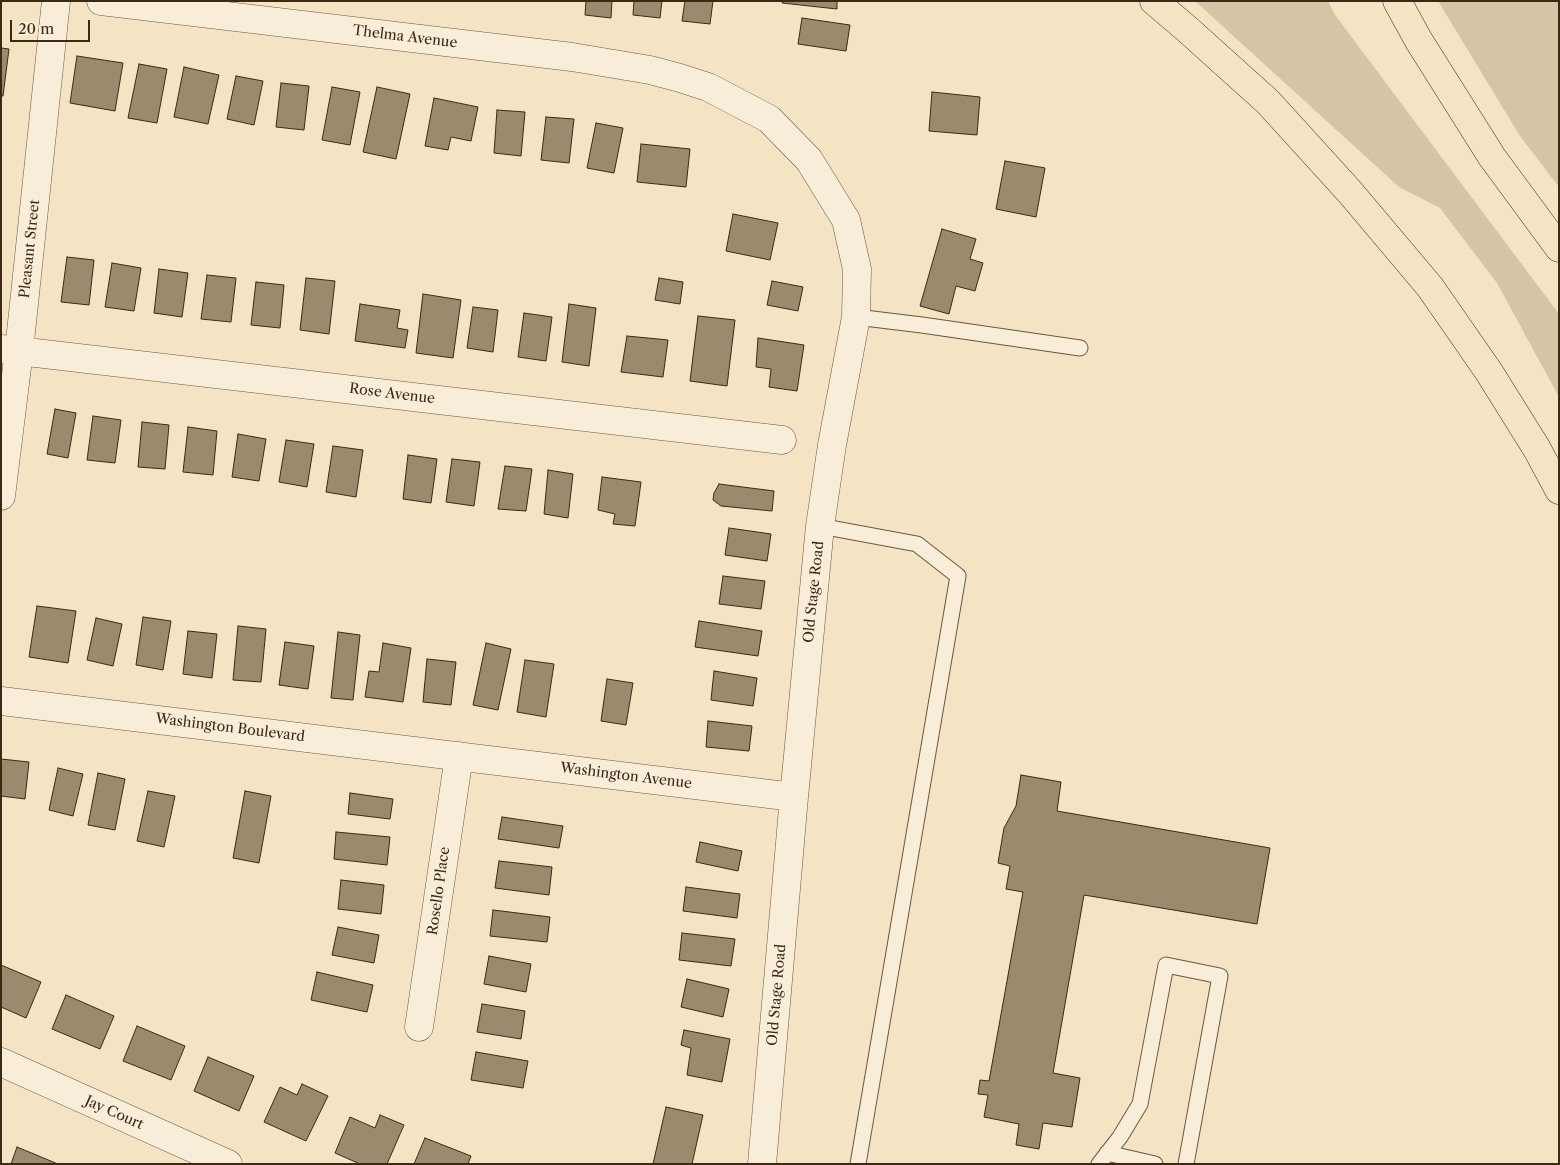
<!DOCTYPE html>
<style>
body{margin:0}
#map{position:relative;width:1560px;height:1165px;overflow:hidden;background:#f5e4c3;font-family:"Libre Caslon Text",serif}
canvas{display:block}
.frame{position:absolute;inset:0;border:2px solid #3b2913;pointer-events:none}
.scale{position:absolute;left:10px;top:20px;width:80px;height:22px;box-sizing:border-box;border:2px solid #3b2913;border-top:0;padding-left:6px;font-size:15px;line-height:18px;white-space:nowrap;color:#3b2913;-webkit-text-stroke:4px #f8edd8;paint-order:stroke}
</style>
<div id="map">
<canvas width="1560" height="1165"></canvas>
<div class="frame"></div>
<div class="scale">20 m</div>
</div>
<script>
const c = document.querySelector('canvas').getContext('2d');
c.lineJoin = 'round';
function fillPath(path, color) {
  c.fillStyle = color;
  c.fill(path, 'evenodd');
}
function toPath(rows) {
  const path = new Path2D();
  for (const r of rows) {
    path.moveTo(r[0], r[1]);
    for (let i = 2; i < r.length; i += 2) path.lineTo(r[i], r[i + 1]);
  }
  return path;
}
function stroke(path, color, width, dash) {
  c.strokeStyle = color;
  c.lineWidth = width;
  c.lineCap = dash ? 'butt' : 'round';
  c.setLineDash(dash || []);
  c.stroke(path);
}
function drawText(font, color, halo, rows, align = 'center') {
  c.font = font + ' "Libre Caslon Text",serif';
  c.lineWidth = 5;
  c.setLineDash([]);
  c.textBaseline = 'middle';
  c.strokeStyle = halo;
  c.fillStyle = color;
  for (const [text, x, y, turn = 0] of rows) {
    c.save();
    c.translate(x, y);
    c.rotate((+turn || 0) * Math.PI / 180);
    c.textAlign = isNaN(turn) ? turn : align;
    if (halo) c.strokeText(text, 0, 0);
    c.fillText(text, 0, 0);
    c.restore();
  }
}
const green = toPath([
 [1195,1,1328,1,1335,15,1559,314,1559,397,1497,283,1440,208,1399,187],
 [1438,1,1559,1,1559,187,1520,136]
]);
const building = toPath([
 [586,1,612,1,611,18,585,15,586,1],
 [634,1,662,1,660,18,633,15,634,1],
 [685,1,713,1,710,24,682,21,685,1],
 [783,1,837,1,837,9,782,3,783,1],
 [802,18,850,25,846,51,798,44,802,18],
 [1,48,9,49,3,96,1,96,1,48],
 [77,56,123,63,115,111,70,103,77,56],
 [139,64,167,69,157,123,128,118,139,64],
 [184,67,219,75,208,124,174,117,184,67],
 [236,76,263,81,254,125,227,119,236,76],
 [281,83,309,86,304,130,276,127,281,83],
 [332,87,360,92,350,145,322,140,332,87],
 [377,87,410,94,396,159,363,152,377,87],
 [932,92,980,97,977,135,929,131,932,92],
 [434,98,478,107,471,141,451,137,448,150,425,146,434,98],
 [497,110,525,112,521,156,494,153,497,110],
 [546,117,574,119,569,163,541,160,546,117],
 [596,123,623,128,614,173,587,168,596,123],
 [641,144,690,149,686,187,637,182,641,144],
 [1005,161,1045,168,1036,217,996,209,1005,161],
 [733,214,778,223,770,260,726,251,733,214],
 [942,229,976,239,970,259,983,263,975,291,956,286,949,314,920,306,942,229],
 [67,257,94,260,89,305,61,302,67,257],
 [112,263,141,268,134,311,105,307,112,263],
 [159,269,188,273,182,317,154,313,159,269],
 [207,275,236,278,231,322,201,319,207,275],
 [306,278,335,281,329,334,300,330,306,278],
 [659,278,683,282,680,304,655,300,659,278],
 [772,281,803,287,798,311,767,305,772,281],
 [256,282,284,285,280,328,251,325,256,282],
 [423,294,461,300,453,358,416,353,423,294],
 [360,304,400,310,397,328,408,330,405,348,355,341,360,304],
 [569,304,596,308,589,366,562,362,569,304],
 [473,307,498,310,493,352,467,348,473,307],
 [524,313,552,317,546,361,518,357,524,313],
 [698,316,735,320,727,386,690,381,698,316],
 [627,336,668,340,663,377,621,372,627,336],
 [758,338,804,345,797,391,769,387,771,369,756,367,758,338],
 [55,409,76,413,68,458,47,454,55,409],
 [93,416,121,420,115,463,87,460,93,416],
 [142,422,169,425,165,469,138,467,142,422],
 [188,427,217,431,213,475,183,472,188,427],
 [238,434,266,439,259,481,232,477,238,434],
 [286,440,314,444,307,487,279,482,286,440],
 [333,446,363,450,356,497,326,492,333,446],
 [408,455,437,459,431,503,403,499,408,455],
 [452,459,480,462,474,506,446,502,452,459],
 [505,466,532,469,526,511,498,509,505,466],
 [548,470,573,474,568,518,544,514,548,470],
 [602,477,641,482,635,526,613,524,615,514,598,510,602,477],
 [719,484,774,491,772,511,721,506,713,500,714,493,719,484],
 [729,528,771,534,767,561,725,555,729,528],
 [723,576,765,581,761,609,719,604,723,576],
 [37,606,76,611,68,663,29,657,37,606],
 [143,617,171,621,163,670,136,665,143,617],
 [96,618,122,624,113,666,87,660,96,618],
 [699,621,762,631,758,656,695,647,699,621],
 [238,626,266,629,261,682,233,680,238,626],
 [188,631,217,634,212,678,183,674,188,631],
 [338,632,360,635,353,700,331,698,338,632],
 [285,642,314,646,308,689,279,685,285,642],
 [383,643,411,648,403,702,365,697,369,671,379,672,383,643],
 [486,643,511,649,498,710,473,705,486,643],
 [427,659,456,662,451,705,423,702,427,659],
 [525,660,554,664,546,717,517,712,525,660],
 [714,671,757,678,753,706,711,700,714,671],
 [607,679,633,683,626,725,601,721,607,679],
 [708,721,752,726,749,751,706,747,708,721],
 [1,759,29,762,25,799,1,796,1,759],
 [58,768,83,774,73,816,49,810,58,768],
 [98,773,125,779,115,830,88,825,98,773],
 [1021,775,1061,782,1057,811,1270,848,1257,924,1084,895,1053,1073,1080,1078,1072,1127,1043,1123,1039,1149,1016,1145,1019,1124,984,1117,988,1095,978,1094,980,1080,989,1081,1023,892,1006,889,1010,866,998,863,1004,828,1016,806,1021,775],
 [148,791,175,796,164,847,137,841,148,791],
 [245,791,271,796,259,863,233,858,245,791],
 [350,793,393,799,390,819,348,814,350,793],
 [502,817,563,826,559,848,498,839,502,817],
 [336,832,390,837,387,865,334,859,336,832],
 [700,842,742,851,738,871,696,862,700,842],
 [499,861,552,867,549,895,495,888,499,861],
 [341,880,384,885,381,914,338,909,341,880],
 [686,887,740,894,737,918,683,911,686,887],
 [493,910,550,917,547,942,490,936,493,910],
 [338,927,379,935,374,963,332,955,338,927],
 [682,933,735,939,731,966,679,960,682,933],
 [489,956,531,964,526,992,484,984,489,956],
 [1,965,41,982,26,1018,1,1007,1,965],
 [317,972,373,985,367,1012,311,1000,317,972],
 [687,979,729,989,723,1017,681,1007,687,979],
 [66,995,114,1016,100,1049,52,1029,66,995],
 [482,1004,525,1011,521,1039,477,1032,482,1004],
 [137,1026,185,1046,171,1080,123,1061,137,1026],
 [684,1030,730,1039,722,1082,687,1075,691,1048,681,1045,684,1030],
 [476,1052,528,1061,523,1088,471,1080,476,1052],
 [208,1057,254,1076,239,1111,194,1091,208,1057],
 [302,1084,328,1096,306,1141,264,1122,280,1087,297,1095,302,1084],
 [666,1107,703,1115,692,1164,653,1164,666,1107],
 [380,1115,404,1125,387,1164,360,1164,335,1153,350,1117,375,1128,380,1115],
 [425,1138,471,1156,468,1164,414,1164,425,1138],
 [17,1147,58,1164,11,1164,17,1147]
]);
const service = toPath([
 [856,317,922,325,1080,348],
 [820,526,917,544,958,576,858,1164],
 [1107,1153,1155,1164],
 [1099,1164,1120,1137,1140,1104,1166,965,1220,976,1186,1164]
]);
const minor = toPath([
 [101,1,572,57,650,70,680,78,708,87,769,119,809,160,846,220,857,269,856,317,832,445,820,526,794,797,762,1164],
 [1,349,782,440],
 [1,496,19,351,56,1],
 [1,701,794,797],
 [419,1027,459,756],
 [1,1062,228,1164]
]);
const motorway = toPath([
 [1154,1,1187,29,1268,102,1349,191,1430,287,1489,372,1537,449,1559,490],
 [1397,1,1419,41,1492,157,1559,248]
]);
const streetNames = [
 ["Thelma Avenue",405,37,7],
 ["Pleasant Street",30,249,-84],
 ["Rose Avenue",392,394,7],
 ["Old Stage Road",814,592,-84],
 ["Washington Boulevard",230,728,7],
 ["Washington Avenue",626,776,7],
 ["Rosello Place",439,891,-82],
 ["Old Stage Road",777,995,-85],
 ["Jay Court",114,1113,24]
];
fillPath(green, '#d5c4a5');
fillPath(building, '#9c8a6f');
stroke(building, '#3b2913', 1);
stroke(service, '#6a583f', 17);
stroke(minor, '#6a583f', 29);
stroke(motorway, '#3b2913', 29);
stroke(service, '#f8edd8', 15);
stroke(minor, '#f8edd8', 28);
stroke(motorway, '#f5e4c3', 28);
drawText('14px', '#3b2913', '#f8edd8', streetNames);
</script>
